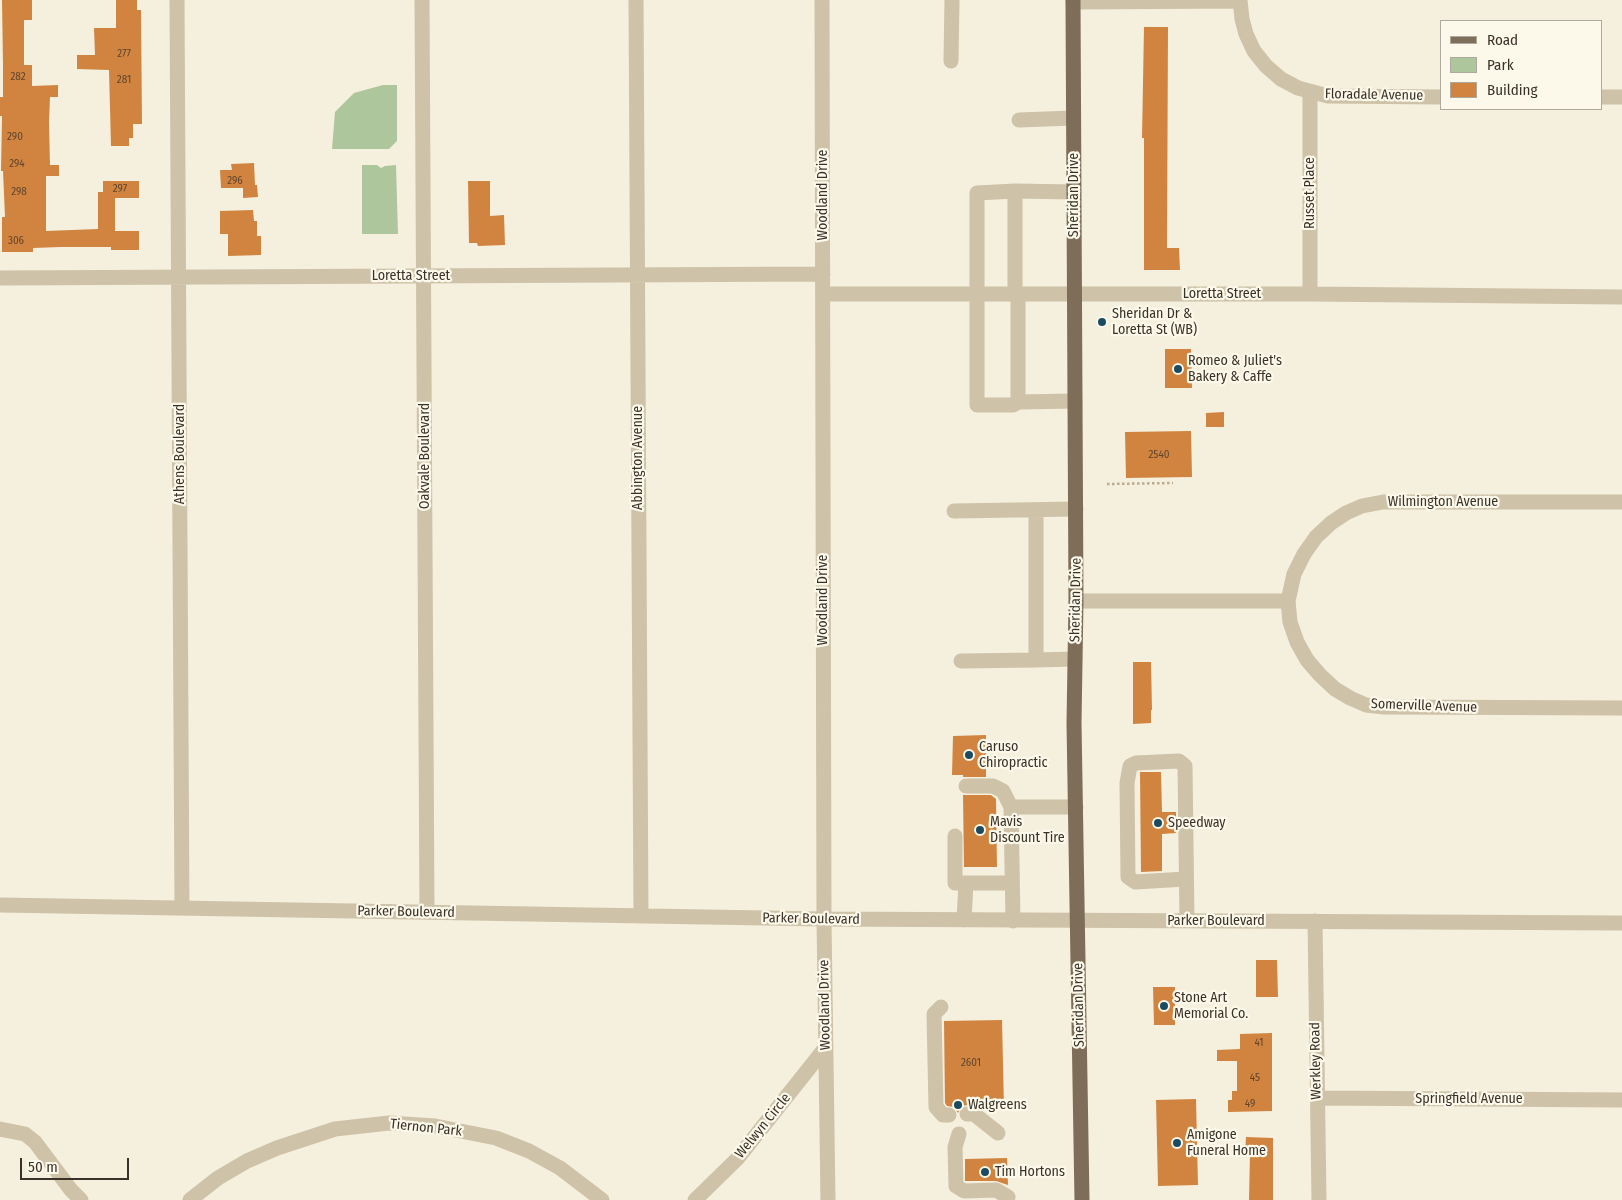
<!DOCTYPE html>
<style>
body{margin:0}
#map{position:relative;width:1622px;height:1200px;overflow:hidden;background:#f5efdd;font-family:"Fira Sans Condensed",sans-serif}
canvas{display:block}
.legend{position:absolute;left:1440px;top:20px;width:162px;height:90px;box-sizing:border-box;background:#fcf8ea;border:1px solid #aea99d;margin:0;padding:6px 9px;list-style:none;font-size:15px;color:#3a3229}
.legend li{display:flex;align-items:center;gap:10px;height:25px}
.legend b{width:25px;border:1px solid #aea99d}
.scale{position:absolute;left:20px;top:1158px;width:109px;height:22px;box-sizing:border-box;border:2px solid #3a3229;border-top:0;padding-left:6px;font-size:15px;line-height:18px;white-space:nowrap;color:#3a3229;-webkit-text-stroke:4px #fcf8ea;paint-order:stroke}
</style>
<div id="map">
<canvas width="1622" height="1200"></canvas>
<ul class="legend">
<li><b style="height:6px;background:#7e6d58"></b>Road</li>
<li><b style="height:14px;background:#aec69b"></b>Park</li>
<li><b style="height:14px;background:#d1843f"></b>Building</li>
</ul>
<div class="scale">50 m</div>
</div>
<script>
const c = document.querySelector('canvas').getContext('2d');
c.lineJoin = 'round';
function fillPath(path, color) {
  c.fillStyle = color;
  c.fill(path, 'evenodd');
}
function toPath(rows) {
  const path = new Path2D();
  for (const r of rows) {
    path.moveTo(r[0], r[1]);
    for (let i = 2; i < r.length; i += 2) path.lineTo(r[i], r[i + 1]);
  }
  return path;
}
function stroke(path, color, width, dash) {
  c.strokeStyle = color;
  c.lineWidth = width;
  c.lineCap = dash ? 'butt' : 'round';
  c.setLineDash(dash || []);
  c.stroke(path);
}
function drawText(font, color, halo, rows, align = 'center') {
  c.font = font + ' "Fira Sans Condensed",sans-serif';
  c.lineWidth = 4.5;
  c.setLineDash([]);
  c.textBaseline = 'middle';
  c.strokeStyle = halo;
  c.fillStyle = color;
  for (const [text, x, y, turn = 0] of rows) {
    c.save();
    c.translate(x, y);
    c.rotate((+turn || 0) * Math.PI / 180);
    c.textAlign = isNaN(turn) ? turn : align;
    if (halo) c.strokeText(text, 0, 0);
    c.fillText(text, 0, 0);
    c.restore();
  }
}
const green = toPath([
 [383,85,397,85,397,141,389,149,332,149,335,112,354,93],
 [362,165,377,165,381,168,385,166,396,165,398,234,362,234]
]);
const building = toPath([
 [2,0,32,0,32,20,24,20,24,65,32,65,32,86,58,85,58,97,50,97,49,122,50,165,59,165,59,176,46,176,46,231,98,229,98,192,103,192,103,181,139,181,139,198,115,198,115,231,139,231,139,250,111,250,111,247,60,247,33,248,33,252,2,252,2,217,5,217,3,171,1,171,2,116,0,116,0,97,3,97,3,65],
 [116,0,137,0,137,10,141,10,142,124,133,124,133,138,129,138,129,146,111,146,109,70,77,69,77,55,95,55,94,28,116,28],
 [1144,27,1168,27,1167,248,1179,248,1180,270,1144,270,1144,138,1142,138],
 [254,163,255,185,257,185,258,197,243,198,243,188,221,188,220,170,232,170,231,164],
 [468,181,490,181,490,216,504,215,505,245,478,246,477,243,469,243],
 [253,210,254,221,257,221,257,236,261,236,261,255,228,256,228,234,220,234,220,211],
 [1165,349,1191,349,1192,388,1165,388],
 [1224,412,1224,427,1206,427,1206,413],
 [1191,431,1192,477,1126,478,1125,432],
 [1133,662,1151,662,1152,710,1151,710,1151,723,1133,724],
 [986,735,986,777,963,777,963,775,952,775,953,736],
 [1140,772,1161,772,1162,812,1176,812,1176,833,1162,834,1162,871,1141,872],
 [963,795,991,795,996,799,997,867,964,867],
 [1256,960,1277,960,1278,997,1256,997],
 [1153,987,1175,987,1175,1025,1154,1025],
 [1002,1020,1004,1108,982,1109,975,1105,967,1105,962,1106,958,1113,954,1107,947,1106,945,1103,944,1021],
 [1272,1033,1272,1111,1228,1112,1228,1100,1232,1100,1232,1091,1237,1091,1237,1061,1217,1061,1217,1050,1240,1049,1240,1034],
 [1196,1099,1198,1185,1158,1186,1156,1100],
 [1246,1137,1273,1138,1273,1200,1249,1200,1250,1154,1245,1154],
 [1007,1158,1008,1185,996,1181,965,1181,965,1159]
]);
const path = toPath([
 [1107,484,1173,483]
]);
const minor = toPath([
 [177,0,182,908],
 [422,0,427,912],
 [636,0,641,916],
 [822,0,824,919,828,1200],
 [1240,0,1242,19,1246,34,1254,51,1266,66,1281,79,1298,88,1328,96,1441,97],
 [1073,2,1240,1],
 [951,61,952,0],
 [1601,97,1622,97],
 [1019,120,1073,118],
 [1015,191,977,193,977,405,1013,405,1018,402],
 [0,278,823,274],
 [823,294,1310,294,1622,297],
 [1015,294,1015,191,1074,192],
 [1018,294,1018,402,1075,401],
 [1310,294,1310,93],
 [1622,502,1383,502,1362,506,1346,513,1331,523,1316,537,1304,554,1294,574,1288,601,1290,622,1297,642,1307,660,1320,675,1335,689,1350,698,1366,705,1384,707,1622,708],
 [954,511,1076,509],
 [1076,601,1288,601],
 [1036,660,1075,659],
 [961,661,1036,660,1036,511],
 [966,786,993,786,1003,791,1011,807],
 [955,836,955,883,966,883],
 [1186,879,1135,882,1128,877,1127,783,1130,766,1136,763,1179,761,1185,766,1187,921],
 [0,905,824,919,1622,923],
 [964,920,966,883,1012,883],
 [1013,921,1011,807,1076,807],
 [1315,921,1319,1200],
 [941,1007,934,1014,936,1107,943,1115,949,1115],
 [1317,1098,1622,1100],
 [967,1114,974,1114,998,1133],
 [0,1129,25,1134,35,1142,71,1190,81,1200],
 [959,1134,955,1147,956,1186,964,1191,996,1190,1008,1197],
 [190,1200,218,1178,247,1161,277,1148,335,1129,389,1123,435,1126,496,1138,529,1151,560,1168,602,1200],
 [695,1200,737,1159,826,1047]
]);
const major = toPath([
 [1073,0,1076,601,1074,723,1082,1200]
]);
const markers = [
 [1102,322,5,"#1a4b60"],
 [1178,369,5,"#1a4b60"],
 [969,755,5,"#1a4b60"],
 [1158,823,5,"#1a4b60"],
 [980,830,5,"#1a4b60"],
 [1164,1006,5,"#1a4b60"],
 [958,1105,5,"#1a4b60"],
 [1177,1143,5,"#1a4b60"],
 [985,1172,5,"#1a4b60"]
];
const numberNames = [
 ["277",124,54],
 ["282",18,77],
 ["281",124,80],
 ["290",15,137],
 ["294",17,164],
 ["296",235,181],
 ["297",120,189],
 ["298",19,192],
 ["306",16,241],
 ["2540",1159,455],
 ["41",1259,1043],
 ["2601",971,1063],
 ["45",1255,1078],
 ["49",1250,1104]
];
const streetNames = [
 ["Floradale Avenue",1374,95,1],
 ["Russet Place",1310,193,-90],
 ["Woodland Drive",823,195,-90],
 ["Sheridan Drive",1074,195,-90],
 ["Loretta Street",411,276],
 ["Loretta Street",1222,294],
 ["Athens Boulevard",180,454,-90],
 ["Oakvale Boulevard",425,456,-90],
 ["Abbington Avenue",638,458,-90],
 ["Wilmington Avenue",1443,502],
 ["Woodland Drive",823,600,-90],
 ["Sheridan Drive",1076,600,-89],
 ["Somerville Avenue",1424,706,2],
 ["Parker Boulevard",406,912,1],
 ["Parker Boulevard",811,919,1],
 ["Parker Boulevard",1216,921],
 ["Woodland Drive",825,1005,-91],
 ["Sheridan Drive",1079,1005,-91],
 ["Werkley Road",1316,1061,-91],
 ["Springfield Avenue",1469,1099],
 ["Welwyn Circle",763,1126,-51],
 ["Tiernon Park",426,1128,6]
];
const poiNames = [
 ["Sheridan Dr &",1112,314],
 ["Loretta St (WB)",1112,330],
 ["Romeo & Juliet's",1188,361],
 ["Bakery & Caffe",1188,377],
 ["Caruso",979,747],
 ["Chiropractic",979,763],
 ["Mavis",990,822],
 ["Discount Tire",990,838],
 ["Speedway",1168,823],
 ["Stone Art",1174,998],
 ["Memorial Co.",1174,1014],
 ["Walgreens",968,1105],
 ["Amigone",1187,1135],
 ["Funeral Home",1187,1151],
 ["Tim Hortons",995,1172]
];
fillPath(green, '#aec69b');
fillPath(building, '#d1843f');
stroke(path, '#baac91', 2.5, [2.5, 2.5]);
stroke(minor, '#cec2a8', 15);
stroke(major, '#7e6d58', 15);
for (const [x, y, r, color] of markers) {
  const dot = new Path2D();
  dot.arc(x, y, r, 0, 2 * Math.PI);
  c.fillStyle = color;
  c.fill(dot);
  stroke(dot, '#fcf8ea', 2);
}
drawText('11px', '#60462e', null, numberNames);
drawText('14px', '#3a3229', '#fcf8ea', streetNames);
drawText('14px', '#3a3229', '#fcf8ea', poiNames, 'left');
</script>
